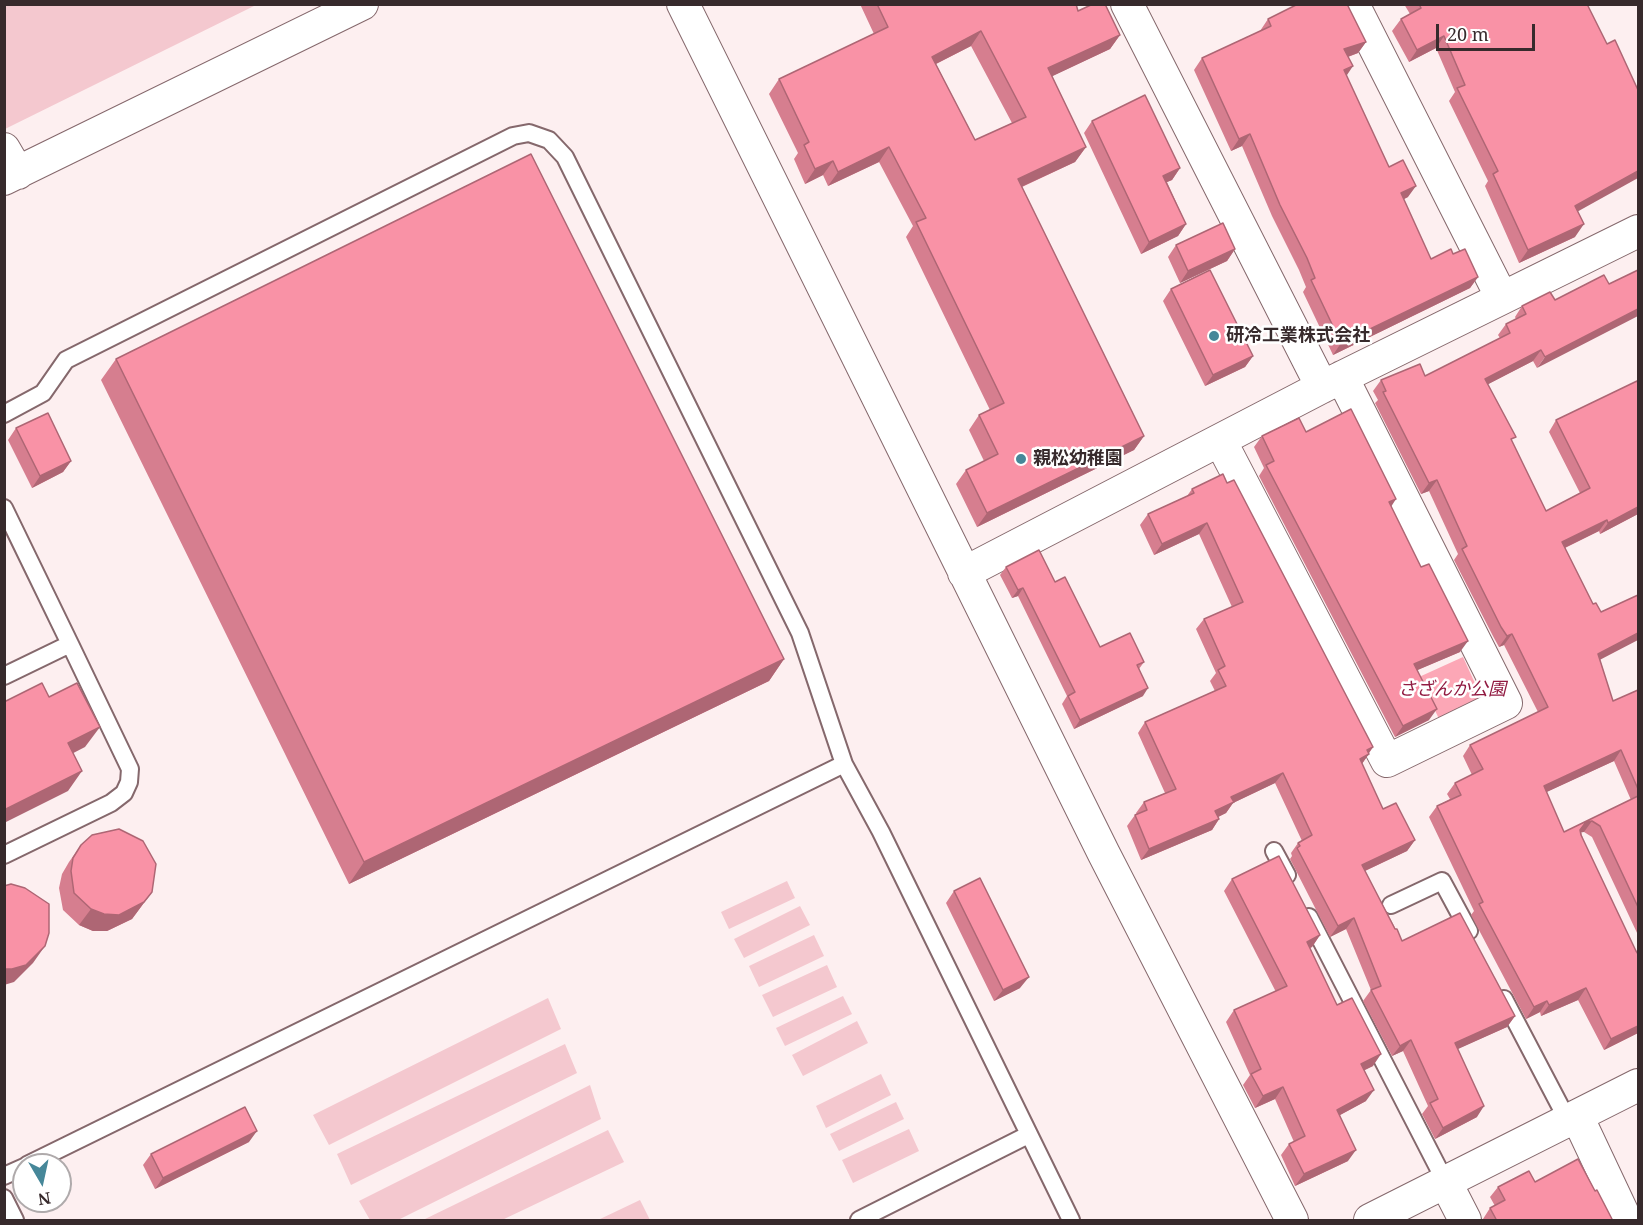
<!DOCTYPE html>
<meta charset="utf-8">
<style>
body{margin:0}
#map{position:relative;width:1643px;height:1225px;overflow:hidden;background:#fdeff0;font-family:"Noto Serif",serif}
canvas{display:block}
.frame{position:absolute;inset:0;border:6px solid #372a2c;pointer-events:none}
.north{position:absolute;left:12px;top:1153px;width:60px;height:60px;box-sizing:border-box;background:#fff;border:2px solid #afaaab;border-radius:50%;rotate:171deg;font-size:16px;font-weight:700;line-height:24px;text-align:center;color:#372a2c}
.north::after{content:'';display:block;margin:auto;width:21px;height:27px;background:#468799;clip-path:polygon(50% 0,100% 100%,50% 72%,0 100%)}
.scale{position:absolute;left:1436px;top:24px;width:99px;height:27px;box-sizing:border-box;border:3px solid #372a2c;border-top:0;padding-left:8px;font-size:18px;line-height:21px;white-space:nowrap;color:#372a2c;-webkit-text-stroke:4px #fff;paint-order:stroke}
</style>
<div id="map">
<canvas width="1643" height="1225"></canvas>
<div class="frame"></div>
<div class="north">N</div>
<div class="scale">20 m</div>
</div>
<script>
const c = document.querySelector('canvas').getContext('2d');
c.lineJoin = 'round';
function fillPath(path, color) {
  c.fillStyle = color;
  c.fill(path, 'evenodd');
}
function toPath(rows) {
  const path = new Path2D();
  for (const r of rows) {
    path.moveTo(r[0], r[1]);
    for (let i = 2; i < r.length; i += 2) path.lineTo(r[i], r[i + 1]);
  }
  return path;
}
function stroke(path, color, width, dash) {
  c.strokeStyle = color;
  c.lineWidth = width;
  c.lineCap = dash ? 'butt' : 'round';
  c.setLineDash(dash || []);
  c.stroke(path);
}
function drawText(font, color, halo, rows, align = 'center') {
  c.font = font + ' "Noto Serif","Noto Sans JP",serif';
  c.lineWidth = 5;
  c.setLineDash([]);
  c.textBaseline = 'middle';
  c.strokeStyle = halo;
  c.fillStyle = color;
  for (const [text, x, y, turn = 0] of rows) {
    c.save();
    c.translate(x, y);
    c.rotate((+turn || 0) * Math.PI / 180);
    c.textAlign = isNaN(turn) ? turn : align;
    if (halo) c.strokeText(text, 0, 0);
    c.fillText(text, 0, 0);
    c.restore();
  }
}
const green = toPath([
 [1463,657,1484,703,1441,723,1419,677]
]);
const water = toPath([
 [5,4,255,4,256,5,5,129],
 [787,881,795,898,729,929,721,912],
 [800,906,810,925,744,958,734,939],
 [814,935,824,956,759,987,749,966],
 [827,965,837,987,773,1017,762,995],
 [843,996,852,1014,785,1046,776,1028],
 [548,998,561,1029,329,1145,313,1115],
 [857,1021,868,1043,803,1076,792,1055],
 [565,1044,577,1073,351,1185,337,1154],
 [881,1074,891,1095,826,1128,816,1106],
 [590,1085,601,1119,398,1220,370,1220,359,1201],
 [896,1102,904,1119,839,1151,830,1134],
 [909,1129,919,1151,853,1183,842,1160],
 [608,1130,624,1162,502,1220,423,1220],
 [640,1200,650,1220,598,1220]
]);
const service = toPath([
 [4,414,43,393,66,360,513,136,529,133,549,140,565,157,800,633,844,764],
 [4,508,70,644,4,676],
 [1274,851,1287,875],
 [4,855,111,803,124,793,129,782,130,769,70,644],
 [1391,905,1442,881,1469,931],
 [1309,917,1446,1183],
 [1504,999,1568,1121],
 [27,1165,844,764,881,832,1071,1220],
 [4,1176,24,1167],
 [4,1198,15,1220],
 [859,1220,1028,1135]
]);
const minor = toPath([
 [683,4,1104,854,1292,1220],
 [1127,4,1322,387],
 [1353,4,1502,298],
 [4,149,18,173],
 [4,179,362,4],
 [1220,440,1387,761,1506,703,1342,377],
 [964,573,1322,387,1638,231],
 [1577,1116,1626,1220],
 [1446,1183,1465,1220],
 [1370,1220,1638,1085]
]);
const wall = toPath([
 [860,4,1076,4,1078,11,1120,35,1110,49,1052,76,1086,147,1075,162,1022,187,1144,436,1134,450,977,527,956,484,966,470,984,461,969,430,979,415,990,410,906,237,913,226,879,162,828,186,823,175,805,184,794,159,798,153,769,94,779,79,874,34],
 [971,46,1012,123,975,140,936,64],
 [1404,4,1587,4,1578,212,1575,237,1519,263,1485,186,1488,181,1449,101,1455,92,1436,48,1409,62,1392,31,1401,19,1410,14],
 [1268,19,1366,42,1358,53,1348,57,1346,76,1389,167,1408,197,1403,199,1431,259,1453,254,1478,277,1470,288,1333,355,1303,292,1306,287,1299,270,1272,216,1242,146,1231,151,1194,70,1202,58,1260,31],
 [1092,121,1180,168,1172,180,1167,182,1186,224,1178,236,1141,254,1084,133],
 [1176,245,1235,249,1227,261,1180,283,1168,257],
 [1604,275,1537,368,1533,361,1488,384,1512,442,1546,511,1580,493,1549,432,1556,420,1638,514,1600,534,1599,531,1565,548,1613,701,1638,690,1638,935,1592,837,1584,832,1581,832,1638,1033,1604,1050,1578,1000,1541,1016,1540,1012,1526,1019,1471,915,1474,911,1429,817,1437,806,1450,799,1447,794,1455,783,1472,775,1463,756,1470,745,1538,712,1504,645,1499,647,1494,638,1454,560,1458,554,1429,491,1421,494,1375,403,1378,400,1373,391,1381,380,1425,376,1500,338,1498,335,1506,324,1516,319,1515,317,1522,306,1555,300],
 [1614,761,1631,800,1564,832,1546,792],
 [1171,289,1253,356,1245,367,1205,386,1163,301],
 [116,359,784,659,769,681,349,884,101,380],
 [16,428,71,461,63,472,32,488,8,440],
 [1306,432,1391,506,1460,652,1417,670,1429,720,1395,737,1259,476,1264,468,1254,447,1262,436],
 [1192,489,1373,747,1362,764,1383,809,1415,840,1407,851,1365,871,1402,941,1515,1016,1507,1027,1457,1049,1477,1117,1435,1139,1422,1114,1428,1106,1403,1051,1392,1056,1363,1001,1371,990,1346,929,1330,937,1290,859,1292,856,1291,853,1298,843,1302,841,1275,783,1233,803,1226,813,1218,817,1219,819,1212,830,1141,860,1127,826,1135,815,1137,815,1136,813,1144,802,1165,793,1138,733,1145,722,1215,691,1210,681,1216,673,1196,629,1204,619,1232,607,1199,534,1154,555,1140,525,1148,514,1187,496],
 [1006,567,1055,582,1100,647,1144,662,1139,669,1143,696,1074,729,1062,704,1067,696,1018,596,1012,598,1000,575],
 [81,845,152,892,132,919,107,931,93,931,79,925,63,910,59,888,62,874,69,862],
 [1232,879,1320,935,1312,947,1310,948,1337,1005,1373,1066,1364,1070,1366,1101,1340,1115,1348,1161,1295,1186,1281,1155,1289,1144,1294,1142,1275,1099,1255,1108,1243,1085,1250,1075,1226,1022,1234,1010,1276,992,1224,891],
 [954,891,1020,988,994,1001,946,903],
 [249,1142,155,1189,143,1165,151,1154],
 [1535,1182,1595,1191,1613,1221,1483,1221,1483,1219,1490,1208,1495,1206,1490,1197,1498,1187]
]);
const shadedWall = toPath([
 [981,31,971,46,922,71,932,57],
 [1120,35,1110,49,1038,83,1048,68],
 [1444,36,1436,48,1409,62,1417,50],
 [1366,42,1358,53,1336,61,1344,49],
 [1353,66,1345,78,1344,70],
 [1250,134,1242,146,1231,151,1239,139],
 [889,147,879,162,828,186,838,172],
 [1086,147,1075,162,1008,193,1018,179],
 [833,161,823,175,805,184,815,169],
 [1180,168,1172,180,1155,187,1163,176],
 [1638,171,1638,178,1566,218,1575,206],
 [1416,186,1408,197,1393,205,1401,193],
 [1186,224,1178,236,1141,254,1149,242],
 [1584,224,1575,237,1519,263,1528,250],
 [1235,249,1227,261,1180,283,1188,271],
 [1478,277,1470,288,1333,355,1341,343],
 [1638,309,1638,316,1537,368,1545,357],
 [1541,350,1533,361,1477,390,1485,379],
 [1253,356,1245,367,1205,386,1213,375],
 [1144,436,1134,450,977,527,987,513],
 [71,461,63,472,32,488,40,476],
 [1437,480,1429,491,1421,494,1429,483],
 [1396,499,1389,510,1389,502],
 [1638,507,1638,514,1600,534,1608,523],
 [1607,520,1599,531,1554,553,1562,542],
 [1207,523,1199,534,1154,555,1162,544],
 [1023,588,1018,596,1012,598,1018,590],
 [1638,633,1638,640,1590,665,1598,654],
 [1512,634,1504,645,1499,647,1507,636],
 [1468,641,1460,652,1406,675,1414,664],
 [784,659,769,681,349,884,364,862],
 [1148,688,1143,696,1074,729,1080,720],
 [1437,709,1429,720,1395,737,1403,726],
 [100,727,85,747,54,763,68,743],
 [1373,747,1368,754,1369,754,1361,765,1360,759,1367,750],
 [1621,750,1614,761,1536,797,1544,786],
 [82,771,68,791,4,823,4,810],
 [1283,773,1275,783,1233,803,1226,813,1208,822,1215,811,1231,797],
 [1219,819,1212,830,1141,860,1149,849],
 [1592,821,1584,832,1578,833,1586,822],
 [1415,840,1407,851,1354,876,1362,865],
 [152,892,132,919,107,931,93,931,79,925,91,909],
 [1354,918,1346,929,1330,937,1338,926],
 [1320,935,1312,947,1299,953,1307,942],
 [45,946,33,963,14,982,4,985,4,969],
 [1029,977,1020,988,994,1001,1003,990],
 [1586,988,1578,1000,1541,1016,1549,1005],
 [1547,1001,1540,1012,1526,1019,1534,1007],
 [1515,1016,1507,1027,1447,1054,1455,1043],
 [1638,1026,1638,1033,1604,1050,1611,1039],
 [1411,1040,1403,1051,1392,1056,1400,1046],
 [1381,1054,1373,1066,1353,1076,1361,1064],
 [1283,1087,1275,1099,1255,1108,1263,1096],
 [1374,1090,1366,1101,1329,1121,1337,1110],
 [1484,1106,1477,1117,1435,1139,1443,1128],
 [257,1131,249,1142,155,1189,163,1178],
 [1356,1150,1348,1161,1295,1186,1304,1174]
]);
const building = toPath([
 [877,4,1076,4,1078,11,1093,4,1105,4,1120,35,1048,68,1086,147,1018,179,1144,436,987,513,966,470,998,454,979,415,1004,403,916,222,926,218,889,147,838,172,833,161,815,169,804,145,809,142,779,79,888,27,877,4],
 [981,31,1026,117,975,140,932,57,981,31],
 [1298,4,1347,4,1366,42,1344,49,1353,66,1344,70,1389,167,1403,160,1416,186,1401,193,1431,259,1451,249,1453,254,1465,249,1478,277,1341,343,1311,280,1315,278,1307,258,1280,205,1250,134,1239,139,1202,58,1271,26,1268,19,1298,4],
 [1419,4,1587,4,1607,44,1615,40,1638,90,1638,171,1575,206,1584,224,1528,250,1493,174,1498,171,1457,88,1465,85,1444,36,1417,50,1401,19,1421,8,1419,4],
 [1145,95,1180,168,1163,176,1186,224,1149,242,1092,121,1145,95],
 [531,154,784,659,364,862,116,359,531,154],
 [1223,223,1235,249,1188,271,1176,245,1223,223],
 [1210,270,1253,356,1213,375,1171,289,1210,270],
 [1638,270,1638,309,1545,357,1541,350,1485,379,1516,437,1511,439,1546,511,1590,488,1556,420,1637,381,1638,383,1638,507,1608,523,1607,520,1562,542,1593,604,1596,603,1601,612,1638,595,1638,633,1598,654,1613,701,1638,690,1638,789,1621,750,1544,786,1564,832,1638,796,1638,907,1600,826,1592,821,1586,822,1580,830,1581,835,1636,951,1638,954,1638,1026,1611,1039,1586,988,1549,1005,1547,1001,1534,1007,1479,904,1483,902,1437,806,1461,795,1455,783,1483,769,1470,745,1548,707,1512,634,1507,636,1501,627,1462,549,1467,546,1437,480,1429,483,1383,392,1386,391,1381,380,1420,364,1425,376,1510,333,1506,324,1526,314,1522,306,1550,292,1555,300,1604,275,1609,284,1638,270],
 [1351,409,1396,499,1389,502,1421,567,1429,564,1468,641,1414,664,1437,709,1403,726,1266,465,1274,461,1262,436,1299,418,1306,432,1351,409],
 [48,413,71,461,40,476,16,428,48,413],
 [1223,474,1227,483,1234,480,1373,747,1367,750,1369,754,1360,759,1383,809,1396,803,1415,840,1362,865,1395,929,1397,929,1402,941,1460,913,1515,1016,1455,1043,1484,1106,1443,1128,1430,1103,1438,1099,1411,1040,1400,1046,1371,990,1381,986,1354,918,1338,926,1297,848,1300,846,1298,843,1312,835,1283,773,1231,797,1234,802,1215,811,1219,819,1149,849,1135,815,1147,810,1144,802,1176,789,1145,722,1226,686,1218,670,1225,666,1204,619,1243,602,1207,523,1162,544,1148,514,1194,493,1192,489,1223,474],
 [1039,550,1055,582,1065,577,1100,647,1130,633,1144,662,1137,665,1148,688,1080,720,1068,696,1075,692,1023,588,1018,590,1006,567,1039,550],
 [42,683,49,697,77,683,100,727,68,743,82,771,4,810,4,702,42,683],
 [119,829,143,841,156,864,152,892,144,902,119,915,104,914,91,909,74,893,71,871,73,858,81,845,92,835,119,829],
 [1279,856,1320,935,1307,942,1337,1005,1352,998,1381,1054,1361,1064,1374,1090,1337,1110,1356,1150,1304,1174,1289,1144,1305,1136,1283,1087,1263,1096,1251,1074,1261,1069,1234,1010,1287,986,1232,879,1279,856],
 [980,878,1029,977,1003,990,954,891,980,878],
 [11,884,25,888,49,904,49,933,45,946,26,965,12,969,4,969,4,886,11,884],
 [245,1107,257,1131,163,1178,151,1154,245,1107],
 [1578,1159,1595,1191,1597,1190,1613,1221,1497,1221,1490,1208,1505,1200,1498,1187,1529,1171,1535,1182,1578,1159]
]);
const markers = [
 [1214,336,6,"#468799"],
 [1021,459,6,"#468799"]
];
const poiNames = [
 ["研冷工業株式会社",1226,336],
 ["親松幼稚園",1033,459]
];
const parkNames = [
 ["さざんか公園",1452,690]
];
fillPath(green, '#fca7b6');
fillPath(water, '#f4c8cf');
stroke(service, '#85686c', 20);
stroke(minor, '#85686c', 34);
stroke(service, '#fff', 16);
stroke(minor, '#fff', 32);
fillPath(wall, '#d67e8f');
fillPath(shadedWall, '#ae6674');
fillPath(building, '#f992a6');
stroke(building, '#ae6674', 1.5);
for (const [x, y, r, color] of markers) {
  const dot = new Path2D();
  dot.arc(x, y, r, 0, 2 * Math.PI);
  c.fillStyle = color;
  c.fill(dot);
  stroke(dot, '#fff', 2);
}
drawText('bold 18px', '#372a2c', '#fff', poiNames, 'left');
drawText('italic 18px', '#911a41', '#fff', parkNames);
</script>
